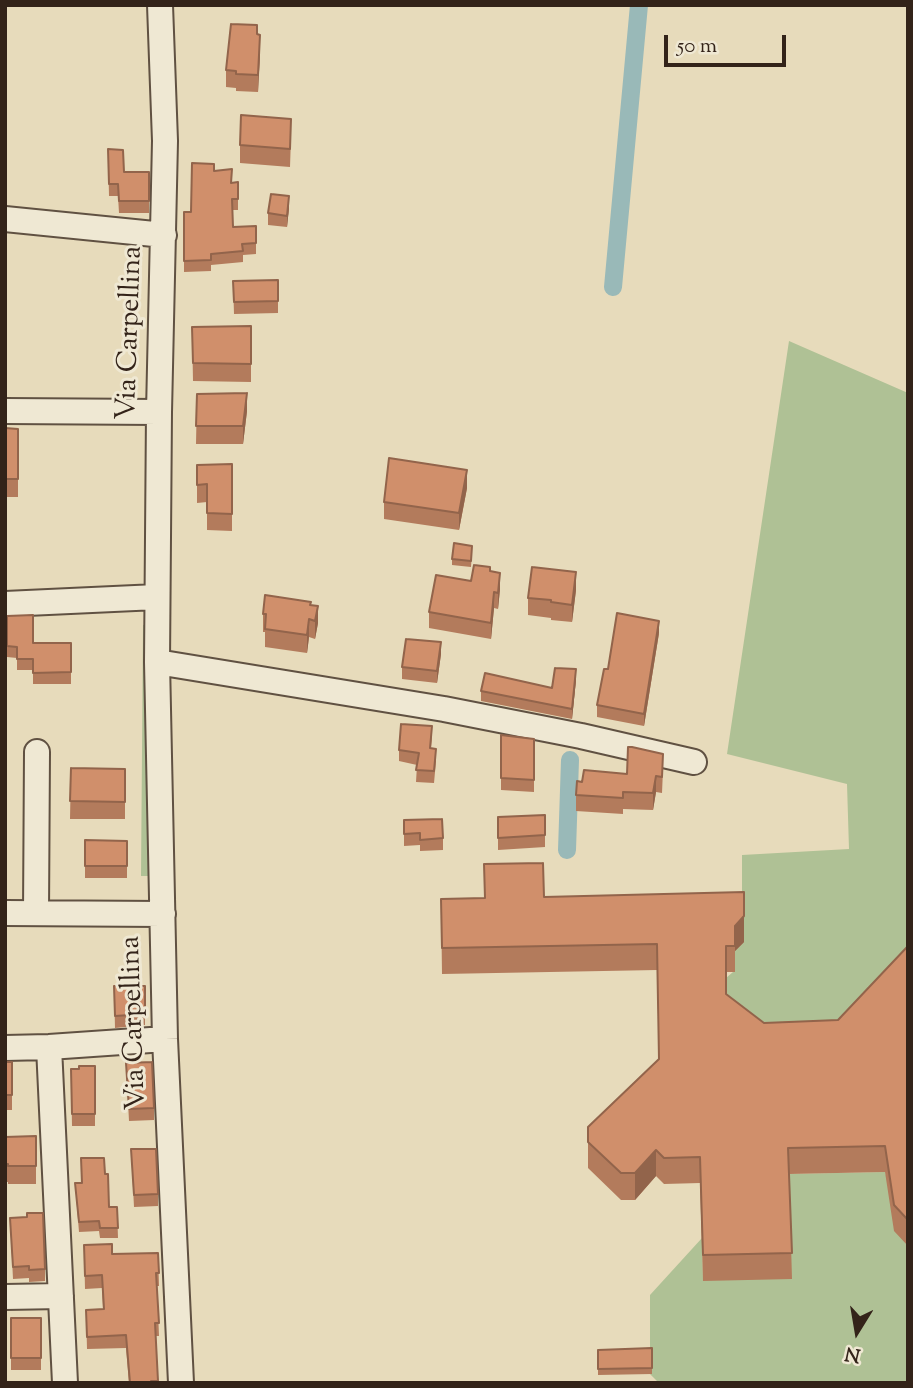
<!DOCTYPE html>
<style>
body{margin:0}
#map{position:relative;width:913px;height:1388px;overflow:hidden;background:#e7dbbb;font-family:"Sorts Mill Goudy",serif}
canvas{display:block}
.frame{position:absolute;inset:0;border:7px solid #332319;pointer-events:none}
.north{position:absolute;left:822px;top:1297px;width:70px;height:70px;-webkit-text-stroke:5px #efe8d3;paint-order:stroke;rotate:191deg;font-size:19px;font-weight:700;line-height:28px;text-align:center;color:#332319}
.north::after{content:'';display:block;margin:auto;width:24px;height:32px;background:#332319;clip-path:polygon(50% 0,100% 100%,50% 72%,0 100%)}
.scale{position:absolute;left:664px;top:35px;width:122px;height:32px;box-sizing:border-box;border:4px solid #332319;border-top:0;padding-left:9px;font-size:21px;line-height:24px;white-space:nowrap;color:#332319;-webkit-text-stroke:5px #efe8d3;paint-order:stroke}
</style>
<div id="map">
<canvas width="913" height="1388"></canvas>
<div class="frame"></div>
<div class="north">N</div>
<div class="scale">50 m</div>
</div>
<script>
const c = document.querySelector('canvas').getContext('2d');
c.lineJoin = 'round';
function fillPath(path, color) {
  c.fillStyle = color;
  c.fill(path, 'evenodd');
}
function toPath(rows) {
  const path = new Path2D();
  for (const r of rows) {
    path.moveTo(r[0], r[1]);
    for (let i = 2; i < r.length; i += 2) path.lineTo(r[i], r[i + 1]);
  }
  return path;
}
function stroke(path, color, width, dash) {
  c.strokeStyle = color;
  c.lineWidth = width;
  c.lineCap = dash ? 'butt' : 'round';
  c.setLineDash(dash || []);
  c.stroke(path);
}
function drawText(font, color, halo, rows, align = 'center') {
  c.font = font + ' "Sorts Mill Goudy",serif';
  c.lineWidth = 6;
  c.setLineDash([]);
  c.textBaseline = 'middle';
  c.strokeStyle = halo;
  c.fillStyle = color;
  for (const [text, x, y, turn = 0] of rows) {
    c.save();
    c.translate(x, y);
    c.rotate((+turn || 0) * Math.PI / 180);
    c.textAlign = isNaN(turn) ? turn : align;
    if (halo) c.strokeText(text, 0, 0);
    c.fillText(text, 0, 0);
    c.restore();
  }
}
const green = toPath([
 [789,341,908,393,908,972,838,1046,726,1020,726,978,733,972,732,958,742,918,742,855,849,849,847,784,727,754],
 [143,625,147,625,154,876,141,876],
 [885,1172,908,1246,908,1383,659,1383,650,1374,650,1295,702,1238,703,1279,705,1281,788,1174]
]);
const canal = toPath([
 [613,287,639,5],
 [567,850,570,760]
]);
const minor = toPath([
 [160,5,165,141,159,412,157,662,165,1039,181,1383],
 [5,219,164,235],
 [5,411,159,412],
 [5,604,157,597],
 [157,662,444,709,581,736,694,762],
 [5,913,163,914],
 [36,913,37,752],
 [49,1047,65,1383],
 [5,1048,49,1047,165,1039],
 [5,1297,61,1296]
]);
const wall = toPath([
 [257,34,260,52,258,92,236,91,236,88,226,87,226,70],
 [291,137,290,167,240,163,240,145],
 [108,149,124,172,149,172,149,213,119,213,118,196,109,196],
 [214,171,231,183,238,182,238,210,232,210,233,227,256,226,256,254,243,255,243,262,211,265,211,271,184,272,184,212,191,212],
 [289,208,287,227,268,225,268,213],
 [278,280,278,313,234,314,233,281],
 [251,326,251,382,193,381,192,327],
 [197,394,247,411,243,444,196,444],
 [5,428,18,429,18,497,5,497],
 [232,464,232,531,207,530,207,502,197,503,197,465],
 [467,488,459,530,384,519,384,502],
 [472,552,471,567,452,565,452,559],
 [490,571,500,589,498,609,494,608,491,639,429,628,429,612,471,581],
 [576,590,572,622,551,620,551,618,528,615,528,598],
 [311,605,318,623,315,639,309,637,307,653,265,647,265,632,263,632,263,614],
 [7,616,33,643,71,643,71,684,33,684,33,670,17,670,17,658,7,657],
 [659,633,644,726,597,717,597,705],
 [441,654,437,683,402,679,402,667],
 [576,680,572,719,481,701,481,691,552,688],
 [501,735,534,739,534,792,501,790],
 [432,737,431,748,436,761,434,783,416,782,417,765,399,761,399,750],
 [71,768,125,769,125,819,70,819],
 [663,770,662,793,656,792,653,810,623,809,623,814,576,811,576,795,582,782,627,774],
 [545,815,545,847,498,850,498,817],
 [404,820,443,838,443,850,420,851,420,845,404,846],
 [85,840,127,841,127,878,85,878],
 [544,897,744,942,735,951,735,972,726,972,726,994,764,1023,838,1020,908,946,908,1246,894,1231,885,1172,789,1174,792,1279,703,1281,700,1183,664,1184,656,1176,635,1200,621,1200,588,1168,588,1127,659,1059,657,970,442,974,441,899],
 [114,986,145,986,145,1025,115,1028],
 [5,1062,12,1062,12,1110,5,1110],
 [126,1063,154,1108,154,1120,129,1121],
 [95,1066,95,1126,72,1126,71,1069,79,1069],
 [36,1136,36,1184,8,1184,8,1182,5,1182,5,1137],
 [131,1149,158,1194,158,1206,134,1207],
 [105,1174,109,1207,117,1207,118,1238,100,1238,99,1231,79,1232,75,1183,82,1183],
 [10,1218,45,1269,45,1281,29,1282,29,1278,13,1279],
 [84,1245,112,1254,158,1253,159,1286,157,1286,159,1336,156,1336,158,1383,129,1383,126,1348,87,1349,86,1310,103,1309,102,1288,85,1289],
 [11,1318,41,1318,41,1370,11,1370],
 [652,1348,652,1374,598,1375,598,1350]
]);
const shadedWall = toPath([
 [260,35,260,52,258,92,258,75],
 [289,196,289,208,287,227,287,216],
 [247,393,247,411,243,444,243,426],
 [467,470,467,488,459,530,459,513],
 [576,572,576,590,572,622,572,605],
 [500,573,500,589,498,609,498,593],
 [494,592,494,608,491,639,491,623],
 [318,606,318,623,315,639,315,621],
 [309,619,309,637,307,653,307,635],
 [659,621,659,633,644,726,644,714],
 [441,642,441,654,437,683,437,671],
 [576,669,576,680,572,719,572,709],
 [656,776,656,792,653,810,653,793],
 [744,916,744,942,735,951,735,926],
 [656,1150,656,1176,635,1200,635,1173]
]);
const building = toPath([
 [231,24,257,25,257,34,260,35,258,75,236,74,236,71,226,70,231,24],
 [241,115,291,119,290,149,240,145,241,115],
 [108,149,123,150,124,172,149,172,149,201,119,201,118,184,109,184,108,149],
 [192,163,214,164,214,171,232,169,231,183,238,182,238,199,232,199,233,227,256,226,256,243,242,244,243,251,211,254,211,260,184,261,184,212,191,212,192,163],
 [271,194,289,196,287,216,268,213,271,194],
 [278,280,278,301,234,302,233,281,278,280],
 [251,326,251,364,193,363,192,327,251,326],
 [247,393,243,426,196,426,197,394,247,393],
 [5,428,18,429,18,479,5,479,5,428],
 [389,458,467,470,459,513,384,502,389,458],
 [232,464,232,514,207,513,207,484,197,485,197,465,232,464],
 [454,543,472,546,471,561,452,559,454,543],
 [474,565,490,567,490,571,500,573,498,593,494,592,491,623,429,612,436,575,471,581,474,565],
 [532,567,576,572,572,605,551,602,551,600,528,598,532,567],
 [265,595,311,602,310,605,318,606,315,621,309,619,307,635,265,629,266,614,263,614,265,595],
 [617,613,659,621,644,714,597,705,604,669,608,669,617,613],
 [33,615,33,643,71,643,71,672,33,673,33,659,17,659,17,647,7,646,7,616,33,615],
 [406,639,441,642,437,671,402,667,406,639],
 [555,668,576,669,572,709,481,691,485,673,552,688,555,668],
 [401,724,432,726,430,748,436,749,434,771,416,770,419,753,399,750,401,724],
 [501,735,534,739,534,780,501,778,501,735],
 [628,747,632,747,663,754,662,777,656,776,653,793,623,792,623,798,576,795,577,781,582,782,584,770,627,774,628,747],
 [71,768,125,769,125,802,70,801,71,768],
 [545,815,545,835,498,838,498,817,545,815],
 [442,819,443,838,420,840,420,833,404,834,404,820,442,819],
 [85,840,127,841,127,866,85,866,85,840],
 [543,863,544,897,744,892,744,916,735,926,735,946,726,946,726,994,764,1023,838,1020,908,946,908,1220,894,1205,885,1146,788,1148,792,1253,703,1255,700,1157,664,1158,656,1150,635,1173,621,1173,588,1142,588,1127,659,1059,657,944,442,948,441,899,485,898,484,864,543,863],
 [114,986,145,986,145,1014,115,1016,114,986],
 [5,1062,12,1062,12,1095,5,1095,5,1062],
 [152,1062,154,1108,129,1109,126,1063,152,1062],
 [79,1066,95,1066,95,1114,72,1114,71,1069,79,1069,79,1066],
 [36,1136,36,1166,8,1166,8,1164,5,1164,5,1137,36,1136],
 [131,1149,156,1149,158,1194,134,1195,131,1149],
 [81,1158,104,1158,105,1174,108,1174,109,1207,117,1207,118,1228,100,1228,99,1221,79,1222,75,1183,82,1183,81,1158],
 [27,1213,43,1213,45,1269,29,1270,29,1266,13,1267,10,1218,27,1217,27,1213],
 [112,1244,112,1254,158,1253,159,1273,156,1273,159,1323,155,1323,158,1381,151,1381,151,1383,130,1383,126,1335,87,1337,86,1310,104,1309,102,1275,85,1276,84,1245,112,1244],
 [11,1318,41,1318,41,1358,11,1358,11,1318],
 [652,1348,652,1368,598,1369,598,1350,652,1348],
 [49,1382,49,1383,18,1383,18,1382,49,1382]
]);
const streetNames = [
 ["Via Carpellina",132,333,-88],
 ["Via Carpellina",136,1023,-92]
];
fillPath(green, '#afc195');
stroke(canal, '#99b9b8', 18);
stroke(minor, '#605142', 28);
stroke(minor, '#efe8d3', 24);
fillPath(wall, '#b37b5c');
fillPath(shadedWall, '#92644b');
fillPath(building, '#d08f6b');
stroke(building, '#92644b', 2);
drawText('28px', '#332319', '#efe8d3', streetNames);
</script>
